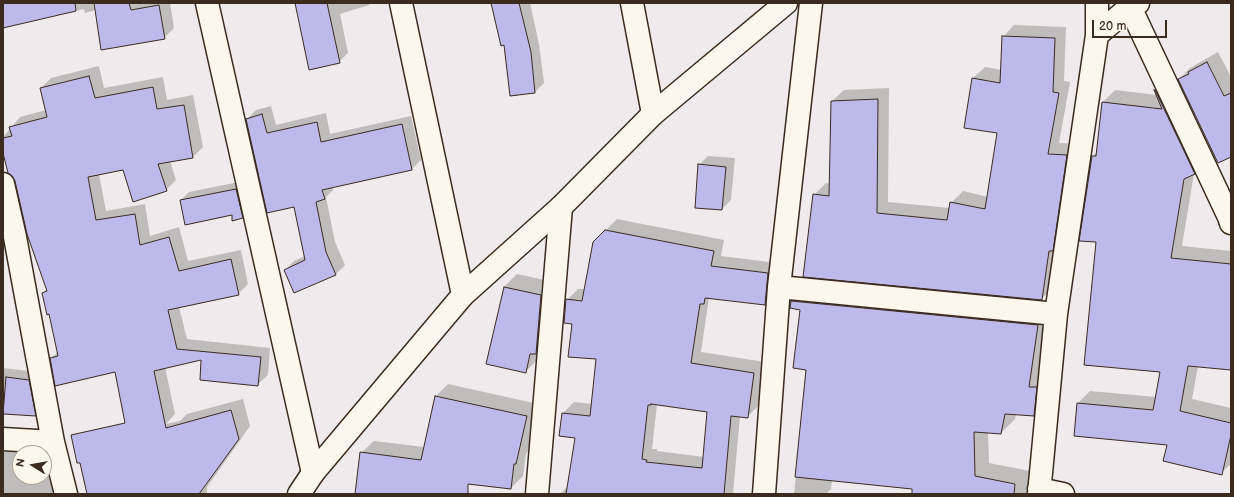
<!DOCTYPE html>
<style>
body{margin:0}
#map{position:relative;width:1234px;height:497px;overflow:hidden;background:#efebec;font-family:"Balsamiq Sans",sans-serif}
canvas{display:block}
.frame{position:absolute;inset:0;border:4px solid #3b2a1e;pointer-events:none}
.north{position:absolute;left:12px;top:445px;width:40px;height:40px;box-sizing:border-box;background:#fbf7ec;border:1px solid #aea59a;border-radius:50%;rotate:281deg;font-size:11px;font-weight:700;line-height:16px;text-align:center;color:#3b2a1e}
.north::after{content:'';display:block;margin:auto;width:14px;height:18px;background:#3b2a1e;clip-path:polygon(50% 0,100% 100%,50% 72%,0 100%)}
.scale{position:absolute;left:1092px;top:20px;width:75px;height:18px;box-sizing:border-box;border:2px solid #3b2a1e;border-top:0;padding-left:5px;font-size:12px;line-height:14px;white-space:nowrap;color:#3b2a1e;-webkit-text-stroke:3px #fbf7ec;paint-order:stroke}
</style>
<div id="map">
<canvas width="1234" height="497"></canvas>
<div class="frame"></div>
<div class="north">N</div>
<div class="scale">20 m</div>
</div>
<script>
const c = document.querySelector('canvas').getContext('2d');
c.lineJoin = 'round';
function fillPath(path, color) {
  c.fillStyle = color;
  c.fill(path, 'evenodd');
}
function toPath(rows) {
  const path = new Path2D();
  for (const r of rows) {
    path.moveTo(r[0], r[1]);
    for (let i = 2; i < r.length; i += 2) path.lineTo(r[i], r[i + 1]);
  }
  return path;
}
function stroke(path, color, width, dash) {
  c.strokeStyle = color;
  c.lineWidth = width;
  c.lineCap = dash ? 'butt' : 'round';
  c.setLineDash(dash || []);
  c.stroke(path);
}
const shadow = toPath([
 [3,3,170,3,174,28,164,38,96,10,85,13,84,9,3,27],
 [296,3,371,3,369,5,340,14,348,53,339,62],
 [492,3,530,3,539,44,544,83,535,92,505,44],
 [1014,25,1066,27,1064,81,1070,82,1059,143,1078,144,1053,288,1041,299,814,195,826,183,831,184,832,101,844,90,889,88,888,202,950,208,951,203,963,191,988,197,998,132,973,78,985,67,1002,70,1003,37],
 [1218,52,1231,77,1231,158,1179,79,1190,68],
 [99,66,104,88,163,77,167,100,193,95,203,147,193,157,170,161,176,180,166,190,124,169,99,174,106,211,145,204,150,236,179,227,188,261,241,250,248,284,238,294,179,307,187,339,270,348,268,375,258,384,203,358,165,367,175,414,166,424,180,421,187,414,243,399,250,426,207,487,207,494,88,494,161,425,116,371,51,358,58,352,50,313,43,293,47,289,16,181,3,149,3,137,20,117,46,110,41,88,51,78],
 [1167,78,1206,161,1194,173,1182,246,1231,251,1231,369,1198,366,1192,399,1231,408,1231,464,1221,473,1169,444,1075,435,1078,403,1090,391,1156,397,1161,371,1097,241,1093,156,1097,152,1103,102,1115,90,1157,95,1155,90],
 [271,106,276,125,326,113,330,134,411,116,421,160,412,169,333,186,333,190,326,197,335,242,345,265,336,274,295,292,285,270,294,261,305,256,295,206,247,119,256,110],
 [708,156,735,158,731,200,722,209,699,165],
 [244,181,251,209,242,217,181,200,189,192],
 [617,219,724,240,721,256,778,263,776,293,765,304,709,298,701,352,765,362,758,406,747,417,740,416,733,494,560,494,568,486,576,437,563,413,574,402,592,404,597,358,574,323,567,300,578,289,585,289,594,242],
 [657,404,708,411,704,457,657,451,657,449,652,449],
 [517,274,554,282,538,359,525,372,488,363,504,287],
 [806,287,1052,311,1047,401,1033,415,1016,414,1015,419,1001,433,988,432,989,463,1040,473,1038,494,913,494,913,488,832,480,831,489,826,494,794,494,807,369,801,309,792,301],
 [3,368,37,372,44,407,35,415,3,413],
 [448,384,538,404,528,451,526,454,523,476,511,488,361,453,374,441,424,447,436,396],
 [47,444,55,494,3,494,3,452],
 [20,453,44,453,44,477,20,477]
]);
const building = toPath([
 [3,3,75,3,76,11,3,28,3,3],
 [94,3,129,3,131,10,159,5,165,39,101,50,94,3],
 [295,3,327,3,340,63,309,70,295,3],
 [491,3,519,3,531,52,535,93,510,96,504,45,501,46,491,3],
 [1002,36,1055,38,1053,92,1059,93,1048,154,1067,155,1053,251,1049,251,1042,300,803,277,813,194,829,196,831,101,878,99,877,213,947,220,950,202,985,209,997,133,964,128,972,78,1000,83,1002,36],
 [1207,62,1224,96,1231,93,1231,157,1218,163,1178,79,1189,74,1188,72,1207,62],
 [89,76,95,98,153,87,157,109,184,105,193,158,158,164,167,191,133,202,123,170,88,177,96,220,135,214,140,245,169,237,179,271,231,259,239,295,168,310,177,349,261,357,258,386,200,380,201,360,154,371,166,428,231,410,239,439,199,494,87,494,80,463,77,463,71,435,125,423,115,372,55,386,50,358,58,356,49,314,47,315,42,293,47,291,27,234,15,181,12,176,8,173,3,153,3,138,12,136,9,127,47,117,40,88,89,76],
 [1154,90,1155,90,1195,174,1184,179,1171,258,1231,264,1231,370,1188,366,1180,411,1231,423,1231,435,1222,475,1163,461,1167,445,1074,436,1077,403,1153,410,1160,372,1084,365,1096,242,1079,241,1092,156,1096,156,1102,102,1162,109,1154,90],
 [262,114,267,133,317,122,321,142,402,124,412,170,322,190,325,199,316,202,326,252,336,275,294,293,284,270,305,260,294,207,267,213,246,119,262,114],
 [698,164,726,167,722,210,695,208,698,164],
 [236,189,243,218,232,221,232,215,185,225,180,200,236,189],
 [605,230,714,251,711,266,768,273,765,305,705,298,704,304,700,304,691,363,754,373,748,418,731,416,724,494,566,494,575,438,559,436,562,413,590,416,596,359,568,357,572,324,564,323,566,299,582,301,593,242,605,230],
 [651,404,707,412,702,468,646,462,647,460,642,459,648,405,651,405,651,404],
 [504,287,541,295,536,354,530,354,526,373,486,364,504,287],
 [791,301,1038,325,1029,387,1037,387,1034,416,1005,414,1001,434,974,432,975,476,1015,484,1014,494,912,494,912,489,795,477,806,370,793,368,800,310,790,308,791,301],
 [6,377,29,380,36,416,3,414,6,377],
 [435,396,527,416,516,464,514,464,511,489,468,484,468,494,355,494,360,452,421,460,435,396]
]);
const minor = toPath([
 [207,3,313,473],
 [401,3,463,295],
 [632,3,653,114],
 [1130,7,1229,217,1231,223],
 [1097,35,1130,7,1138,3],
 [3,184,15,237,53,442,66,494],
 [779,287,1056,314],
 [3,439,53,442],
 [1039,489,1063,494],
 [537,494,561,207],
 [764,494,779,287,811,3],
 [1039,494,1056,314,1097,35,1097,3]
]);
const tertiary = toPath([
 [299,494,313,473,463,295,561,207,653,114,786,3]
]);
fillPath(shadow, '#0003');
fillPath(building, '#bdb9eb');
stroke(building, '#3b2a1e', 1);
stroke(minor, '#3b2a1e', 25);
stroke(tertiary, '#3b2a1e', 25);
stroke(minor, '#fbf7ec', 22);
stroke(tertiary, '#fbf7ec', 22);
</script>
